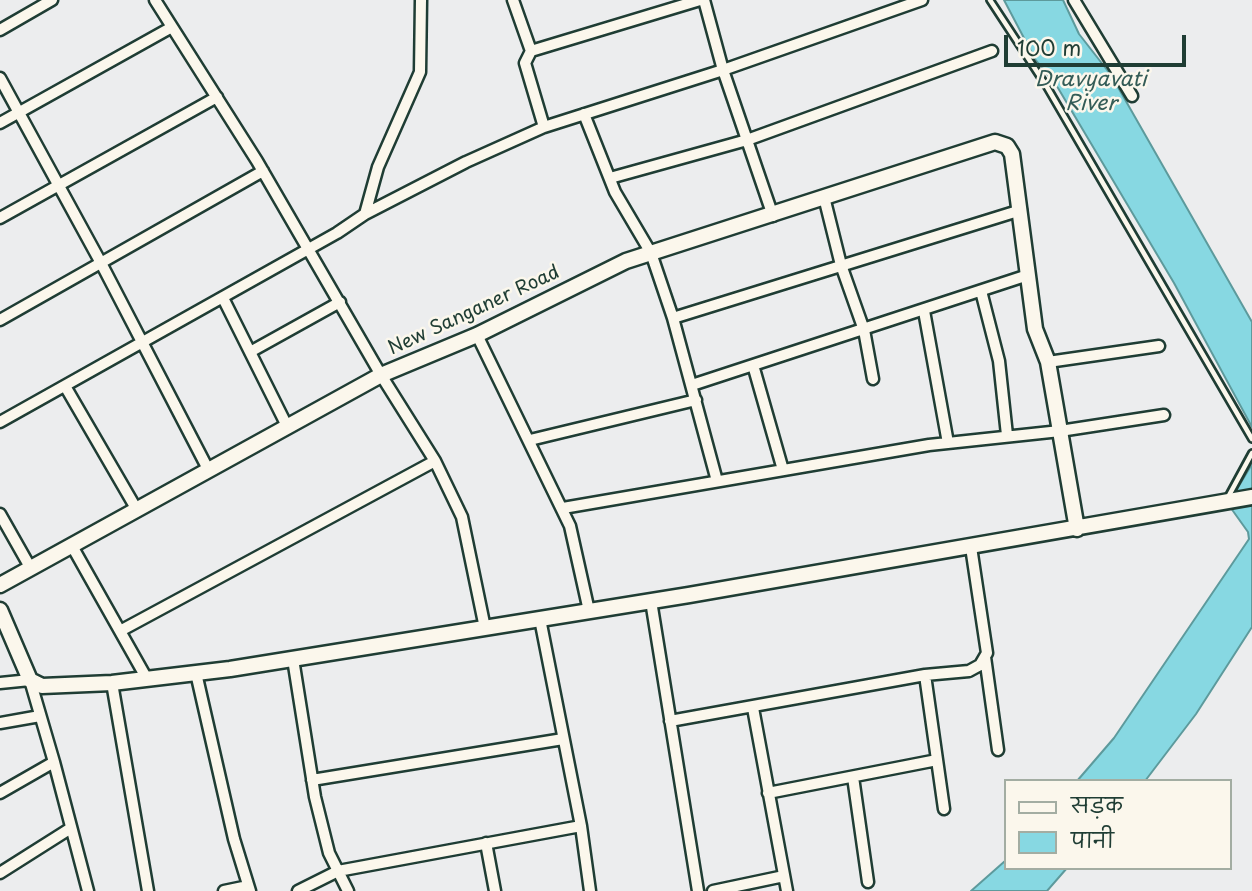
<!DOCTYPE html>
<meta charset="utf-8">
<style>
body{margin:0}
#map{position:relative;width:1252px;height:891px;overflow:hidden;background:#ecedee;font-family:"Playpen Sans","Playpen Sans Deva",sans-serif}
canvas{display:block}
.legend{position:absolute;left:1004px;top:779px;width:228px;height:91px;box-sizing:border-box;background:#fbf7ec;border:2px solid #a3ada2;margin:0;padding:9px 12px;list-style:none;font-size:21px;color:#1f3d34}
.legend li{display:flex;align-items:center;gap:14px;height:35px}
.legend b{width:35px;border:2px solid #a3ada2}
.scale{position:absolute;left:1004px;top:35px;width:182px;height:32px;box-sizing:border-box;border:4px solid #1f3d34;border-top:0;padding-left:9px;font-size:21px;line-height:24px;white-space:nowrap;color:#1f3d34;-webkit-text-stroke:5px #fbf7ec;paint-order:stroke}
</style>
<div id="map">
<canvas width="1252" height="891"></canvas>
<ul class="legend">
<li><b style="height:9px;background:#fbf7ec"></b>सड़क</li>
<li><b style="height:19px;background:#87d8e2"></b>पानी</li>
</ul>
<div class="scale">100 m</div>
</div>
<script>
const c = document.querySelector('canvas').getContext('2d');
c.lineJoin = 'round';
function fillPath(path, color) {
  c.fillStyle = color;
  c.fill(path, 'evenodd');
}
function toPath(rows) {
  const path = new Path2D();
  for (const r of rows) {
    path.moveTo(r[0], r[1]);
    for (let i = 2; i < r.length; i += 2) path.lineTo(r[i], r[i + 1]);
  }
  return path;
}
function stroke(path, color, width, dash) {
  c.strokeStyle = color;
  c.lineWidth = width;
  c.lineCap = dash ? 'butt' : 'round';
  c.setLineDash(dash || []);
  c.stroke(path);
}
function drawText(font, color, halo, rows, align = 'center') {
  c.font = font + ' "Playpen Sans",sans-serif';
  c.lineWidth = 5;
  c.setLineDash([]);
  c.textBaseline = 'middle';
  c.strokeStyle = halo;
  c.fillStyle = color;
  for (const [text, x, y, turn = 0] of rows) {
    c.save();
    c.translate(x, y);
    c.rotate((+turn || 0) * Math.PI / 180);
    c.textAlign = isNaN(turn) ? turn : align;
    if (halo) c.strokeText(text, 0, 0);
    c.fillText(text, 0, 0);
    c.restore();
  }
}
const water = toPath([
 [1004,0,1063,0,1079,34,1111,75,1252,322,1252,427,1174,283,1058,88,1035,59,1004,0],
 [1252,464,1252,627,1196,714,1145,781,1077,781,1114,738,1249,539,1248,532,1228,504,1252,464],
 [1005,861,1005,868,1067,868,1047,891,971,891,1005,861]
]);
const lane = toPath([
 [990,0,1047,87,1252,439],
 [1227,499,1252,453]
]);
const street = toPath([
 [155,0,257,161,381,375,435,461,462,517,485,628],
 [513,0,531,51],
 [704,0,723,70,773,216],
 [1074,0,1132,96],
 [0,30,52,0],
 [0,78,101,263,209,471],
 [584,114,615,192,651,253,673,318,717,481],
 [0,123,172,27],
 [544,127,525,63,531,51,700,0],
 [610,178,747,140,992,51],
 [824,197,841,265,864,330,873,379],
 [365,214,378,167,420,72,421,0],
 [0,218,217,97],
 [981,291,999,361,1007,435],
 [223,298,288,428],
 [924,311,948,443],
 [673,318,1021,210],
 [0,320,263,171],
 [477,335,570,526,589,611],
 [250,352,340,302],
 [1048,362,1159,346],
 [753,365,783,470],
 [692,385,1028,275],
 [65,386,137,510],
 [0,422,337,233,365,214,466,162,544,127,723,70,922,0],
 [530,440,696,400],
 [563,508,929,445,1060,431,1164,415],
 [0,514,30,567],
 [72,546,147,679],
 [651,601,698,891],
 [540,619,581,826,590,891],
 [120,631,435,461],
 [985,657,998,750],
 [293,659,315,797,329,853,348,891],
 [196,673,234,839,250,891],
 [925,675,944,809],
 [0,683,30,680,54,762,0,793],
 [112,683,148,891],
 [753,708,787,891],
 [670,721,925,675,969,671,980,665,987,653,971,547],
 [0,723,40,716],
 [54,762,88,891],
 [853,777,868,882],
 [312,780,563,739],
 [768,793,937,760],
 [486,843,495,891],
 [0,873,71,828],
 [224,891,248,886],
 [298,891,338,871,581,826],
 [713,891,784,876]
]);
const secondary = toPath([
 [0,585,381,375,477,335,626,261,995,142,1007,146,1012,154,1035,329,1048,362,1077,529],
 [0,610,30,680,42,686,112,683,230,669,689,595,1252,497]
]);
const streetNames = [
 ["New Sanganer Road",474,311,-25]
];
const waterNames = [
 ["Dravyavati",1091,80],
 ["River",1091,104]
];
fillPath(water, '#87d8e2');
stroke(water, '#5d9a9c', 2);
stroke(lane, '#1f3d34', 10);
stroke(street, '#1f3d34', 15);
stroke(secondary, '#1f3d34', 19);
stroke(lane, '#fbf7ec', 4.5);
stroke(street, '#fbf7ec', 10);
stroke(secondary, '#fbf7ec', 14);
drawText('19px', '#1f3d34', '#fbf7ec', streetNames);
drawText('italic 21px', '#345c57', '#fbf7ec', waterNames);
</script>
